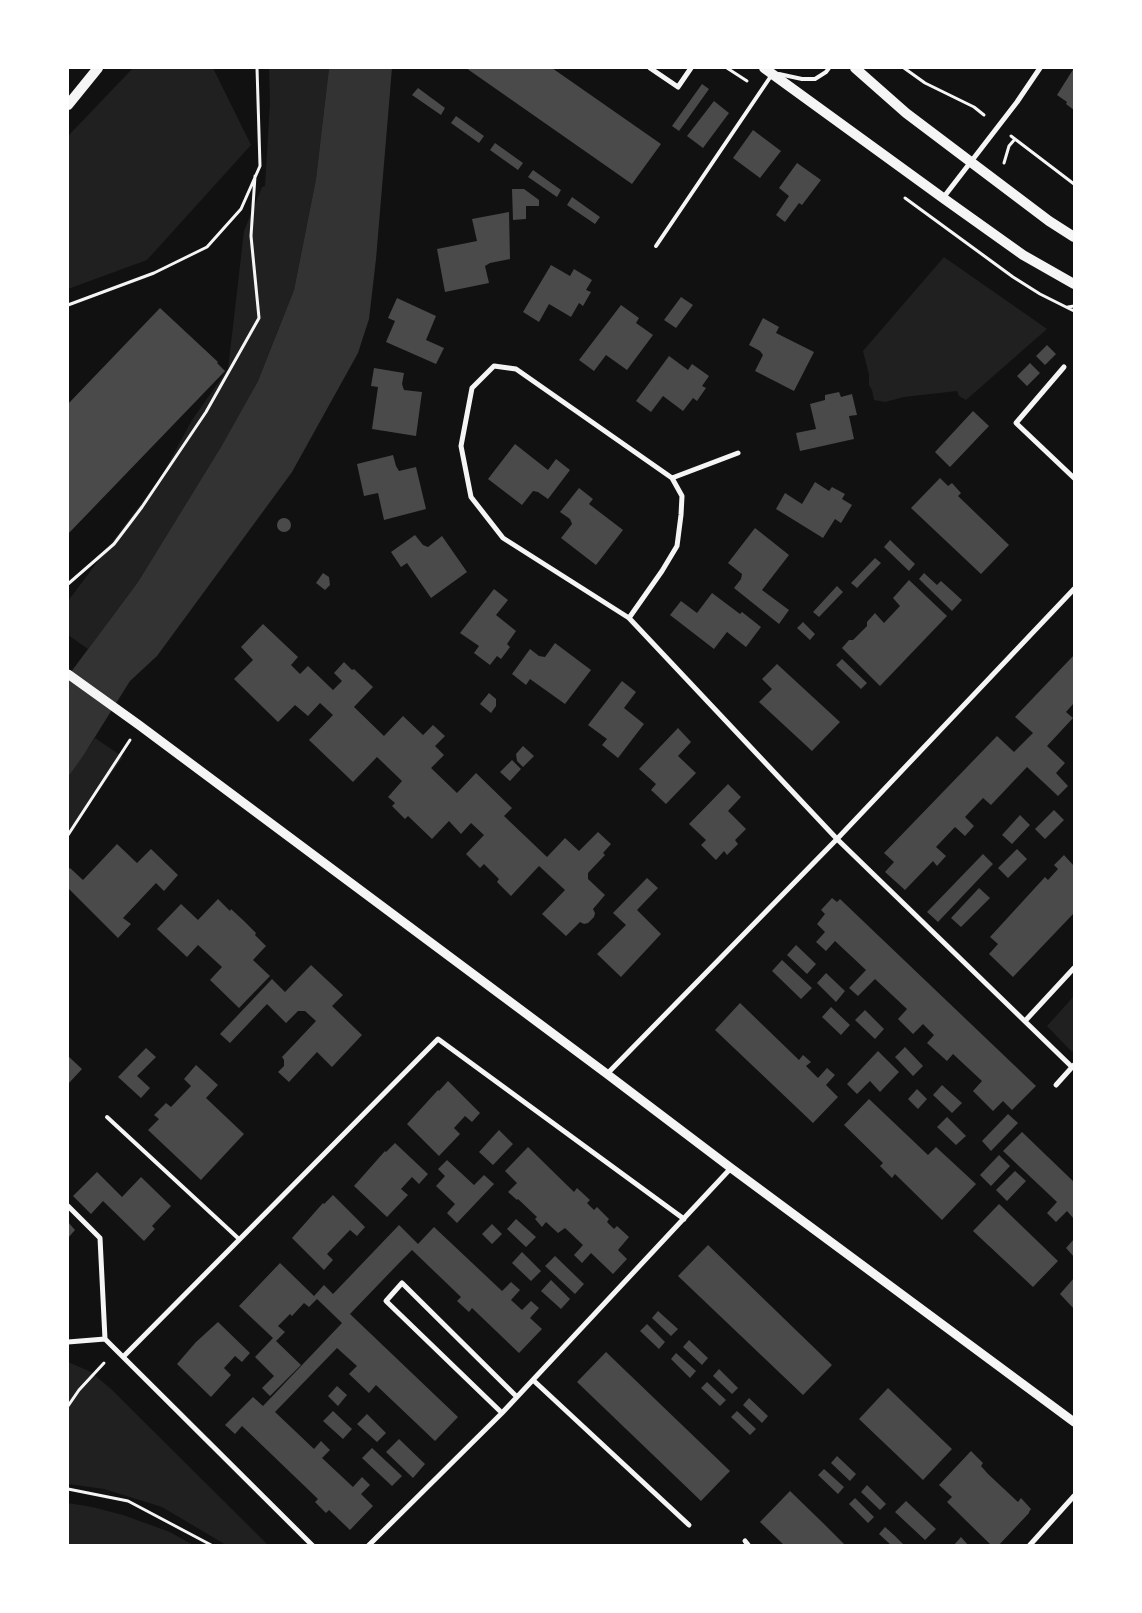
<!DOCTYPE html>
<style>
body{margin:0}
#map{position:relative;width:1142px;height:1613px;overflow:hidden;background:#111;font-family:"IBM Plex Sans",sans-serif}
canvas{display:block}
.frame{position:absolute;inset:0;border:69px solid #fff;pointer-events:none}
</style>
<div id="map">
<canvas width="1142" height="1613"></canvas>
<div class="frame"></div>
</div>
<script>
const c = document.querySelector('canvas').getContext('2d');
c.lineJoin = 'round';
function fillPath(path, color) {
  c.fillStyle = color;
  c.fill(path, 'evenodd');
}
function toPath(rows) {
  const path = new Path2D();
  for (const r of rows) {
    if (r.length === 3) {
      path.moveTo(r[0] + r[2], r[1]);
      path.arc(r[0], r[1], r[2], 0, 2 * Math.PI);
      continue;
    }
    path.moveTo(r[0], r[1]);
    for (let i = 2; i < r.length; i += 2) path.lineTo(r[i], r[i + 1]);
  }
  return path;
}
function stroke(path, color, width, dash) {
  c.strokeStyle = color;
  c.lineWidth = width;
  c.lineCap = dash ? 'butt' : 'round';
  c.setLineDash(dash || []);
  c.stroke(path);
}
const green = toPath([
 [133,68,213,68,251,145,147,260,68,289,68,136],
 [269,68,329,68,316,179,294,290,258,381,221,447,138,582,88,649,68,635,68,601,161,477,192,420,228,369,244,231,262,187,265,186,270,103],
 [944,257,1047,329,966,400,959,396,957,391,904,397,885,402,874,400,872,390,869,385,869,375,863,351],
 [95,738,123,757,68,833,68,777],
 [1074,996,1074,1049,1072,1052,1047,1026],
 [68,1362,91,1372,111,1389,268,1545,226,1545,162,1507,104,1489,68,1484],
 [68,1503,92,1507,123,1515,170,1532,193,1545,68,1545]
]);
const water = toPath([
 [329,68,392,68,376,259,369,319,358,353,292,472,157,656,130,681,83,756,68,777,68,676,138,582,221,447,258,381,294,290,316,179]
]);
const building = toPath([
 [466,68,552,68,661,144,632,184],
 [1074,68,1074,110,1066,104,1067,102,1057,95],
 [702,84,709,89,679,131,672,126],
 [418,88,445,108,441,115,412,95],
 [714,101,729,113,703,148,687,136],
 [456,116,484,136,479,143,451,123],
 [753,130,781,151,760,178,733,158],
 [495,143,523,163,518,170,490,150],
 [797,163,821,180,802,205,799,203,785,222,776,215,789,196,779,188],
 [533,170,561,190,557,197,528,177],
 [512,189,524,189,539,200,539,206,526,206,526,219,513,220],
 [572,197,600,217,595,224,567,205],
 [509,212,510,259,490,263,485,266,489,283,445,292,437,249,477,241,472,219],
 [551,265,570,276,574,269,592,280,586,290,591,292,583,306,579,303,571,317,549,304,539,322,523,312],
 [681,297,693,305,676,328,664,320],
 [397,298,436,316,426,340,444,348,436,364,386,342,395,321,388,318],
 [621,305,639,318,636,323,653,335,627,370,606,355,594,371,579,360],
 [160,308,218,362,217,363,225,371,68,534,68,404],
 [763,318,779,327,776,333,814,352,794,391,755,371,763,355,760,351,749,345],
 [1047,345,1056,354,1045,365,1036,356],
 [669,356,688,370,692,364,709,376,702,386,706,388,697,401,693,398,683,411,663,396,651,412,636,401],
 [1030,363,1040,373,1027,386,1017,376],
 [374,368,404,373,402,384,404,390,422,392,416,436,372,429,378,387,371,386],
 [839,392,841,397,852,394,857,415,849,416,854,439,800,451,796,433,816,429,810,404,825,400,825,395],
 [973,411,989,426,950,467,935,452],
 [515,444,548,470,556,459,570,470,548,499,538,492,533,491,522,505,488,479],
 [393,455,396,466,399,471,416,467,426,509,384,520,378,493,364,496,357,464],
 [940,478,948,486,952,483,961,493,958,496,1009,545,981,574,911,508],
 [815,482,829,491,832,487,845,494,842,499,852,505,841,523,835,519,823,538,776,509,785,493,802,504],
 [579,488,593,499,589,504,623,530,596,565,561,538,572,524,570,519,560,512],
 [284,525,7],
 [755,528,789,555,762,590,789,610,779,624,734,588,741,579,742,574,728,563],
 [415,535,423,545,428,547,442,536,467,572,431,598,407,563,401,567,391,552],
 [890,540,915,564,909,571,884,547],
 [875,558,881,563,857,588,851,583],
 [323,573,329,577,330,585,325,590,316,583],
 [924,573,937,585,941,581,962,600,952,611,919,579],
 [909,580,947,616,880,686,842,648,849,640,853,640,867,626,867,622,875,613,884,623,900,606,893,598],
 [837,586,843,592,819,617,813,612],
 [494,589,508,600,496,615,516,631,507,644,510,647,501,659,497,656,490,665,474,653,479,646,460,633],
 [712,593,740,614,742,612,761,627,746,647,727,632,714,649,670,615,681,601,697,613],
 [803,622,815,634,810,640,797,628],
 [263,624,298,657,291,665,300,674,308,666,333,690,342,681,334,673,344,662,352,670,354,669,373,687,354,707,384,736,403,716,423,735,433,725,445,736,435,746,444,755,431,768,457,793,476,773,512,808,504,816,547,857,565,838,579,851,598,832,611,844,603,853,605,855,588,873,588,879,605,895,593,909,595,913,594,917,588,923,584,924,580,922,566,936,542,914,565,890,539,866,511,896,497,882,499,879,484,864,480,868,466,854,484,835,471,823,461,834,449,821,432,839,408,816,405,819,392,806,395,803,388,797,402,781,377,757,353,782,309,740,333,715,320,703,308,716,295,705,278,722,234,679,253,660,241,647],
 [555,643,591,670,565,704,530,679,526,685,512,674,530,649,539,656,545,657],
 [1074,655,1074,703,1066,712,1073,718,1047,746,1065,763,1056,773,1068,786,1058,796,1027,767,991,805,983,798,965,817,974,826,965,836,955,827,936,847,946,856,937,866,933,861,905,890,885,872,894,862,884,853,997,736,1014,752,1033,733,1015,717],
 [842,659,867,683,861,689,836,665],
 [777,664,840,722,812,751,759,702,772,689,762,679],
 [622,681,636,692,624,708,644,724,618,758,602,745,607,739,588,725],
 [489,693,496,699,496,706,491,713,480,704],
 [678,728,691,742,678,756,696,773,666,804,651,790,656,784,639,769],
 [523,746,534,756,523,767,517,761,516,754],
 [512,760,521,769,510,781,500,772],
 [728,784,741,797,728,811,746,829,735,840,738,844,727,855,724,851,716,860,701,845,706,840,689,824],
 [1054,810,1064,820,1045,839,1035,829],
 [1020,815,1030,825,1012,844,1002,835],
 [117,844,137,863,151,849,178,875,164,891,156,883,123,918,131,924,118,938,68,888,68,870,70,868,83,880],
 [1017,849,1027,859,1008,878,998,868],
 [983,854,993,864,938,922,927,912],
 [1064,855,1074,866,1074,913,1013,977,989,954,998,944,990,937,1045,877,1048,880,1058,869,1054,865],
 [647,878,658,888,637,910,661,934,621,977,597,954,626,925,613,913],
 [979,888,990,898,961,927,951,918],
 [832,898,837,902,840,899,1036,1086,1012,1110,1003,1101,993,1111,973,1091,982,1081,953,1054,947,1061,927,1043,934,1035,923,1024,913,1034,898,1019,907,1009,875,979,858,996,849,988,866,970,835,941,826,951,816,942,825,932,817,924,825,914,821,910],
 [218,899,230,911,231,909,244,921,256,933,255,935,266,946,253,960,270,976,239,1008,210,980,222,967,198,945,187,957,157,929,181,904,198,920],
 [796,945,816,964,807,974,787,955],
 [782,960,812,988,801,999,772,971],
 [311,965,343,995,332,1006,362,1035,332,1067,317,1052,289,1082,278,1072,284,1066,284,1060,282,1057,316,1021,305,1011,298,1011,286,1023,267,1004,230,1043,220,1034,272,979,285,992],
 [826,973,845,991,836,1002,817,983],
 [740,1003,799,1060,803,1055,811,1062,806,1066,818,1078,827,1068,835,1075,826,1085,838,1097,813,1123,715,1030],
 [831,1007,850,1025,841,1035,822,1017],
 [865,1010,884,1029,875,1039,855,1020],
 [905,1047,923,1066,913,1076,895,1057],
 [146,1048,156,1057,137,1076,150,1088,141,1098,118,1077],
 [878,1051,899,1072,880,1092,870,1081,857,1094,847,1084],
 [68,1056,82,1069,69,1083,68,1082],
 [196,1065,218,1085,206,1098,244,1134,201,1180,148,1130,159,1119,154,1115,166,1103,171,1107,191,1086,184,1079],
 [448,1081,480,1113,472,1122,465,1116,454,1128,460,1134,439,1156,407,1124,438,1090,439,1091],
 [942,1085,962,1103,952,1113,933,1095],
 [917,1089,927,1099,918,1109,908,1099],
 [869,1099,928,1155,936,1147,976,1184,942,1220,895,1174,892,1178,880,1166,883,1163,844,1125],
 [1008,1114,1018,1123,991,1151,982,1141],
 [947,1117,966,1136,956,1145,937,1127],
 [499,1130,513,1144,493,1165,479,1152],
 [1022,1132,1074,1182,1074,1219,1067,1211,1056,1222,1047,1213,1057,1202,1003,1151],
 [395,1143,428,1174,419,1184,412,1177,401,1189,408,1195,387,1217,354,1186,385,1151,386,1152],
 [528,1147,574,1192,577,1188,590,1200,587,1203,594,1210,597,1207,609,1219,607,1222,614,1229,617,1226,629,1237,618,1250,627,1259,613,1274,591,1253,582,1263,574,1255,583,1245,565,1228,558,1233,546,1222,542,1227,535,1219,537,1217,518,1199,517,1200,508,1192,517,1183,505,1171],
 [999,1155,1010,1166,991,1186,980,1175],
 [447,1160,474,1185,484,1175,494,1184,457,1223,447,1213,455,1204,436,1186,445,1176,438,1169],
 [1015,1171,1026,1181,1007,1201,996,1190],
 [97,1172,122,1197,141,1177,171,1206,152,1226,155,1229,144,1241,103,1201,91,1214,73,1196],
 [333,1195,365,1227,357,1236,350,1230,327,1254,333,1260,324,1270,292,1238,323,1203,324,1204],
 [999,1204,1058,1261,1033,1287,973,1231],
 [516,1219,536,1237,526,1247,507,1229],
 [68,1222,75,1230,68,1238],
 [492,1224,502,1234,492,1244,482,1234],
 [399,1225,418,1244,434,1227,502,1291,511,1282,520,1290,511,1300,522,1310,531,1301,539,1308,530,1318,542,1329,519,1353,472,1308,469,1312,457,1301,461,1297,412,1250,401,1261,350,1314,458,1417,435,1441,376,1385,369,1393,349,1374,357,1366,337,1348,275,1412,314,1449,321,1441,330,1450,322,1458,353,1487,362,1477,370,1485,361,1494,373,1506,350,1530,329,1510,326,1513,315,1502,318,1499,242,1426,235,1434,225,1425,253,1397,263,1406,342,1323,317,1299,309,1307,304,1303,292,1316,290,1314,278,1326,285,1332,276,1341,301,1365,270,1396,262,1388,274,1376,255,1357,273,1338,239,1306,280,1263,314,1296,324,1285,333,1294],
 [1074,1239,1074,1257,1066,1248],
 [708,1245,832,1365,803,1395,678,1276],
 [522,1252,541,1271,531,1281,512,1263],
 [555,1256,584,1284,575,1294,545,1266],
 [1074,1278,1074,1309,1060,1294],
 [551,1280,570,1299,561,1309,541,1291],
 [658,1311,678,1329,671,1336,652,1318],
 [218,1322,250,1353,242,1362,235,1356,224,1368,231,1375,211,1397,177,1364,196,1342],
 [647,1324,665,1342,659,1349,640,1331],
 [689,1340,708,1358,702,1365,683,1347],
 [606,1352,730,1471,701,1501,577,1382],
 [676,1353,696,1371,690,1378,671,1359],
 [719,1369,738,1388,732,1394,713,1376],
 [707,1382,726,1400,720,1406,701,1388],
 [337,1386,347,1395,338,1406,328,1396],
 [888,1388,952,1449,923,1480,859,1419],
 [749,1398,768,1416,762,1423,743,1405],
 [333,1411,352,1429,343,1439,323,1421],
 [737,1411,756,1429,750,1435,731,1417],
 [367,1414,386,1433,377,1442,357,1424],
 [399,1439,425,1464,413,1478,386,1452],
 [372,1448,402,1476,392,1486,362,1458],
 [971,1451,983,1463,981,1466,988,1474,1018,1502,1021,1498,1031,1509,1029,1512,1029,1513,998,1546,992,1546,947,1502,952,1497,939,1485],
 [837,1456,856,1474,850,1481,831,1463],
 [824,1469,844,1487,838,1494,818,1475],
 [867,1485,886,1504,880,1510,861,1492],
 [790,1491,822,1522,846,1546,785,1546,760,1522],
 [855,1498,874,1517,868,1523,849,1504],
 [906,1501,936,1529,925,1540,895,1512],
 [885,1527,895,1536,905,1546,892,1546,879,1534],
 [961,1537,969,1546,953,1546]
]);
const path = toPath([
 [727,68,747,81],
 [904,68,925,83,974,107,984,115],
 [1011,136,1074,184],
 [1004,163,1009,146,1015,139],
 [905,198,1013,277,1040,294,1074,311],
 [68,305,154,273,207,247,241,209,260,166,257,68],
 [1068,307,1074,306],
 [68,584,114,544,142,507,206,412,259,318,251,236,255,176],
 [68,835,130,740],
 [68,1406,79,1390,104,1363],
 [68,1489,128,1501,213,1546]
]);
const service = toPath([
 [779,74,802,79,815,79,826,72,829,68],
 [656,246,771,76],
 [107,1117,239,1239]
]);
const minor = toPath([
 [650,68,678,87,691,68],
 [943,198,1017,102,1040,68],
 [1064,367,1016,423,1074,478],
 [672,478,738,453],
 [629,618,662,571,677,546,681,515,682,496,672,478,516,369,494,366,472,388,461,446,471,497,503,538,629,618,837,839,1072,1067],
 [1025,1021,1074,968],
 [607,1074,837,839,1074,589],
 [1056,1085,1074,1065],
 [68,1206,100,1238,105,1339,68,1342],
 [105,1339,313,1546],
 [123,1357,438,1039,684,1219],
 [533,1380,689,1525],
 [502,1413,386,1301,402,1283,517,1397],
 [745,1541,749,1546],
 [368,1546,502,1413,731,1168],
 [1029,1546,1074,1496]
]);
const tertiary = toPath([
 [68,674,139,725,607,1074,731,1168,1074,1422]
]);
const secondary = toPath([
 [764,68,943,198,1023,255,1074,284],
 [855,68,906,113,1049,221,1074,237],
 [68,105,98,68]
]);
fillPath(green, '#202020');
fillPath(water, '#333');
fillPath(building, '#4a4a4a');
stroke(path, '#f5f5f5', 3);
stroke(service, '#f5f5f5', 4);
stroke(minor, '#f5f5f5', 5);
stroke(tertiary, '#f5f5f5', 9);
stroke(secondary, '#f5f5f5', 10);
</script>
